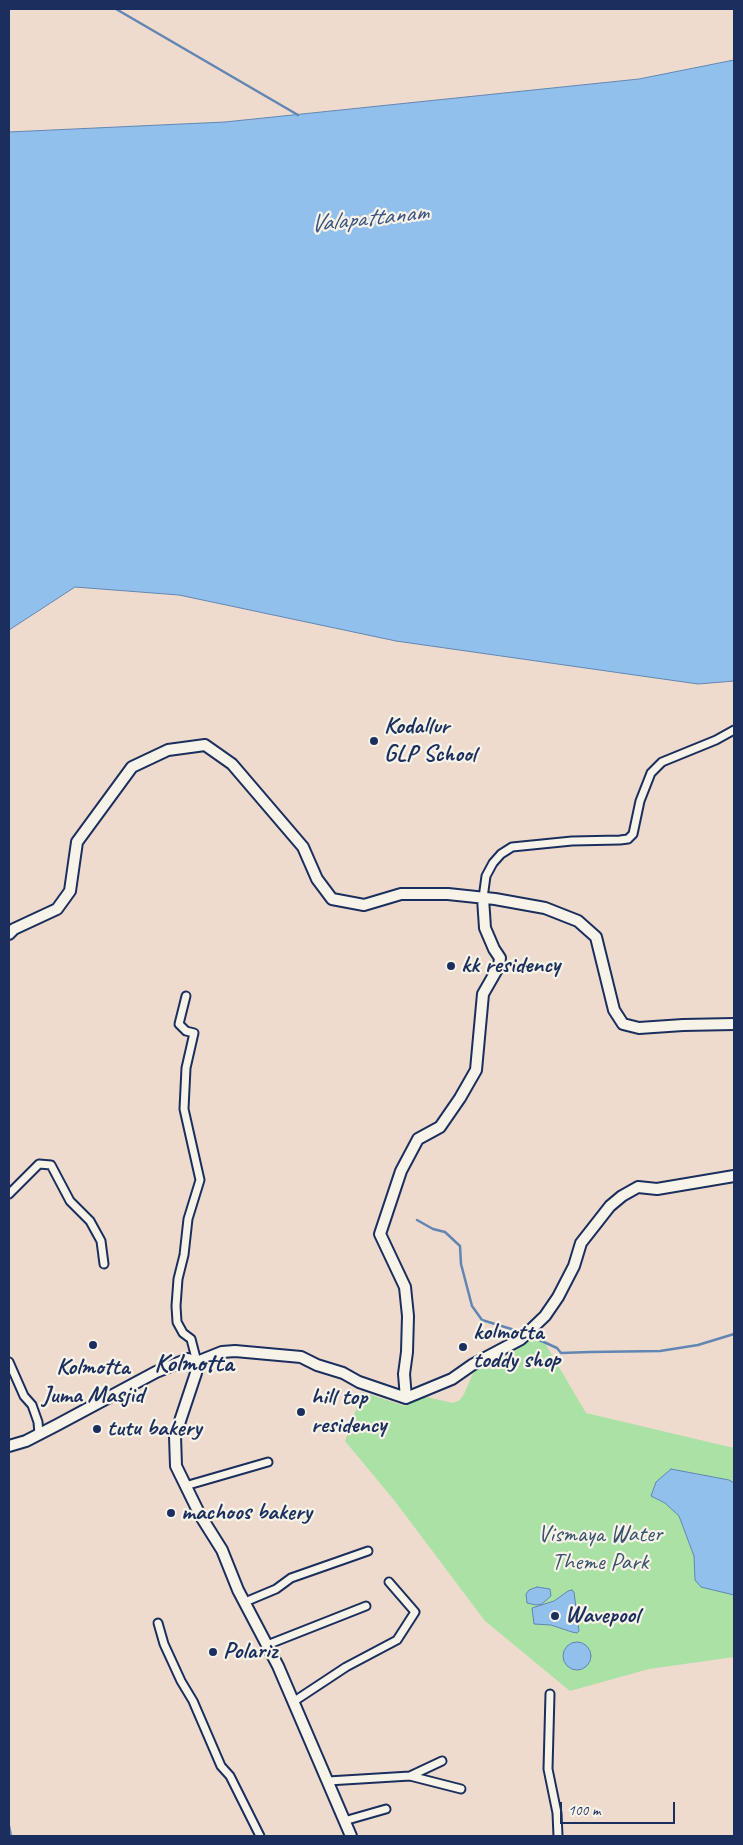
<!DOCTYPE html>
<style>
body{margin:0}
#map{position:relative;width:743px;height:1845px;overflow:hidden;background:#eedbcd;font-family:Caveat,sans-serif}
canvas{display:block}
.frame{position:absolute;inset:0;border:10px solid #1b2f5e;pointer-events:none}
.scale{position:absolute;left:560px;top:1802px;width:115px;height:22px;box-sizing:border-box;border:2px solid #1b2f5e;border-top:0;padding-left:6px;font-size:15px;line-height:18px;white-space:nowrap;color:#1b2f5e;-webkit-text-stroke:4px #f7f3e8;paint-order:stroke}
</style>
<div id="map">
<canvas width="743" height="1845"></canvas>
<div class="frame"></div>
<div class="scale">100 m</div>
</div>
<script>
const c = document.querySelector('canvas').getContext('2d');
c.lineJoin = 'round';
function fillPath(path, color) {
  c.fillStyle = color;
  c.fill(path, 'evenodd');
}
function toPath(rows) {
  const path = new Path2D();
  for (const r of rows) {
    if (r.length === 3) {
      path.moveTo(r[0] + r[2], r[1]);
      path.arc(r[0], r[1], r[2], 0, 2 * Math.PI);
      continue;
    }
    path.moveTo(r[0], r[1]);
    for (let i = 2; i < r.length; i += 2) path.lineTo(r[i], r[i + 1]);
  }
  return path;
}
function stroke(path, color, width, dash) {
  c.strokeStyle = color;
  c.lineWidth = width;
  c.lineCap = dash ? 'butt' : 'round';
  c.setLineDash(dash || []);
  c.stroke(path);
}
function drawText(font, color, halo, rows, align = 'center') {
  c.font = font + ' Caveat,sans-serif';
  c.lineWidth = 4.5;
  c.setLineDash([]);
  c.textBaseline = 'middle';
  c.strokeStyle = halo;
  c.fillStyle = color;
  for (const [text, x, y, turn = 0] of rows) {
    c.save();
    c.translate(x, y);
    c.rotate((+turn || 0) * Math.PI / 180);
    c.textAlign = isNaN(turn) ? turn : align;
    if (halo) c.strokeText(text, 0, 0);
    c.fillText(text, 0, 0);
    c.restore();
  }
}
const green = toPath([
 [539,1333,586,1413,734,1448,734,1657,649,1669,570,1691,485,1621,394,1500,345,1441,362,1392,405,1406,422,1396,453,1403,460,1400,464,1394,474,1371,480,1367,510,1354]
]);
const water = toPath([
 [734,60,734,681,698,684,396,641,179,595,75,587,9,630,9,132,225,122,639,79,734,60],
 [671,1469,729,1480,734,1483,734,1595,701,1587,695,1580,694,1556,679,1516,665,1503,651,1496,656,1482,671,1469],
 [537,1587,550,1589,551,1596,542,1604,536,1605,527,1603,526,1594,529,1590,537,1587],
 [572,1590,574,1592,579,1631,577,1633,572,1632,551,1625,534,1624,532,1608,554,1601,568,1591,572,1590],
 [577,1656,14]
]);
const stream = toPath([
 [116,9,298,115],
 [417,1220,433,1229,445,1232,460,1246,461,1264,472,1306,482,1320,521,1332],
 [535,1338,557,1348,561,1353,590,1352,660,1351,698,1345,734,1334],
 [9,1826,11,1836]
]);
const street = toPath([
 [483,898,486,876,493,863,501,854,512,847,572,841,620,840,628,839,633,834,640,801,651,773,662,762,716,740,734,730],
 [186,996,179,1024,186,1031,194,1033,186,1068,184,1109,200,1180,188,1219,184,1255,178,1279,176,1306,177,1322,183,1333,191,1339,197,1362],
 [9,1194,39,1164,51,1165,70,1201,90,1221,101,1241,104,1264],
 [9,1362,24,1396,32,1405,38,1422,39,1434],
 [185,1486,268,1462],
 [245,1602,276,1589,291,1578,368,1551],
 [158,1623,164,1644,181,1681,193,1701,221,1766,230,1776,260,1836],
 [267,1645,366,1606],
 [550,1694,548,1769,557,1813,558,1836],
 [293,1702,346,1667,397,1640,415,1612,389,1582],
 [410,1776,461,1789],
 [328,1781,410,1776,442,1761],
 [344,1821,386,1809]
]);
const secondary = toPath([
 [9,934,14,929,57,909,70,891,77,842,132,767,168,750,205,745,232,764,303,847,317,879,332,899,364,905,401,894,448,894,495,899,545,908,578,921,596,937,614,1010,623,1024,639,1028,683,1025,734,1024],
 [406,1398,404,1374,407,1352,408,1316,405,1287,380,1234,401,1171,418,1139,440,1127,460,1098,476,1070,483,994,499,966,500,958,494,949,485,928,483,898],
 [9,1446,26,1441,57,1425,156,1372,188,1359,197,1362],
 [351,1836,278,1666,238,1590,222,1550,200,1515,176,1466,175,1436,196,1373,197,1362,222,1352,235,1351,301,1357,317,1365,343,1373,359,1382,406,1398,452,1379,472,1365,521,1339,545,1316,558,1297,574,1266,581,1243,610,1206,622,1196,638,1187,657,1189,734,1176]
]);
const markers = [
 [374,741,5,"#1b2f5e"],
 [451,966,5,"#1b2f5e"],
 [93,1345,5,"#1b2f5e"],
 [463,1347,5,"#1b2f5e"],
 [301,1412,5,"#1b2f5e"],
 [97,1429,5,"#1b2f5e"],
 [171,1513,5,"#1b2f5e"],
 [555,1616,5,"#1b2f5e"],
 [213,1652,5,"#1b2f5e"]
];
const poiNames = [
 ["Kodallur",384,727],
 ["GLP School",384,755],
 ["kk residency",461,966],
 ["kolmotta",473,1333],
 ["toddy shop",473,1361],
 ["Kolmotta",93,1368,"center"],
 ["Juma Masjid",93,1396,"center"],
 ["hill top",311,1398],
 ["residency",311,1426],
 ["tutu bakery",107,1429],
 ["machoos bakery",181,1513],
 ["Wavepool",565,1616],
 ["Polariz",223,1652]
];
const parkNames = [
 ["Vismaya Water",600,1535],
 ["Theme Park",600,1563]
];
const waterNames = [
 ["Valapattanam",369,219,-6]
];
const quarterNames = [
 ["Kolmotta",194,1364]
];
fillPath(green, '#aae1a5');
fillPath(water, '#92c0ec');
stroke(water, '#6286b3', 1);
stroke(stream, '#6286b3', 2.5);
stroke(street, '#1b2f5e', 11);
stroke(secondary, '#1b2f5e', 14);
stroke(street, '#f7f3e8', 7);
stroke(secondary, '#f7f3e8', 10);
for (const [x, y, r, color] of markers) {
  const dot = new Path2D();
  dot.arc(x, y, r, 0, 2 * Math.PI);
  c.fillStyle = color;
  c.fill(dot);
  stroke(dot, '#f7f3e8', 2);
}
drawText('bold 24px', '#1b2f5e', '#f7f3e8', poiNames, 'left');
drawText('24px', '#38536c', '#f7f3e8', parkNames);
drawText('italic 25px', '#395382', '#f7f3e8', waterNames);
drawText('bold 26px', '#1b2f5e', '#f7f3e8', quarterNames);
</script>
